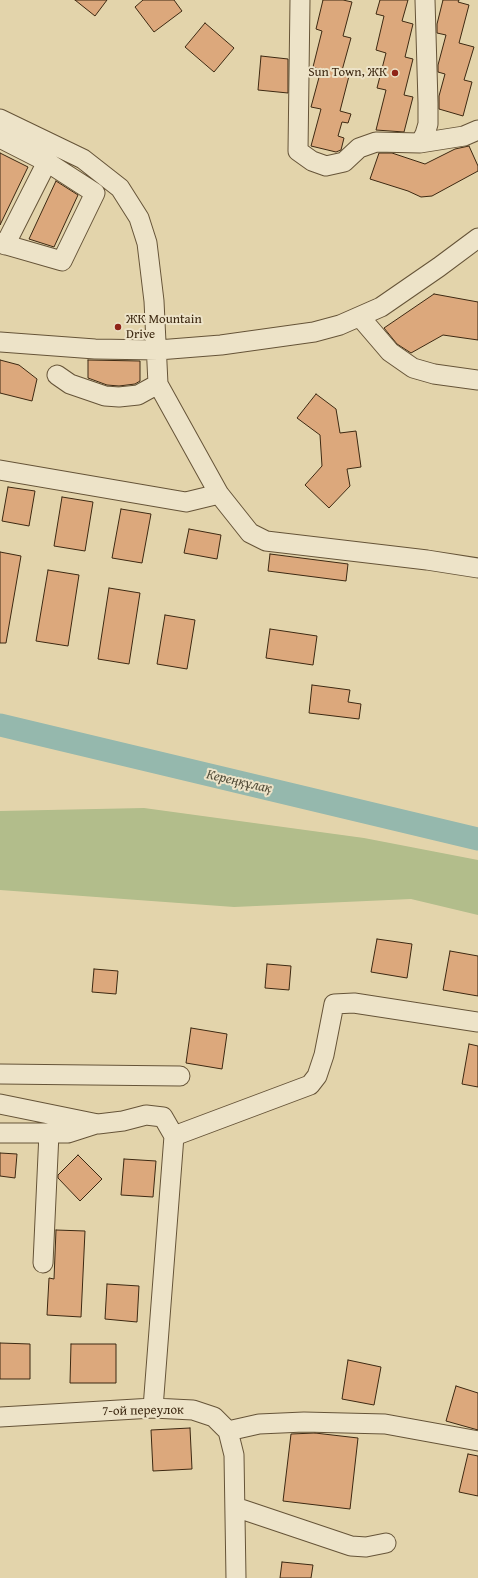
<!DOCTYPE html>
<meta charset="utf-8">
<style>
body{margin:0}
canvas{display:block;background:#e3d4ab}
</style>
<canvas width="478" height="1578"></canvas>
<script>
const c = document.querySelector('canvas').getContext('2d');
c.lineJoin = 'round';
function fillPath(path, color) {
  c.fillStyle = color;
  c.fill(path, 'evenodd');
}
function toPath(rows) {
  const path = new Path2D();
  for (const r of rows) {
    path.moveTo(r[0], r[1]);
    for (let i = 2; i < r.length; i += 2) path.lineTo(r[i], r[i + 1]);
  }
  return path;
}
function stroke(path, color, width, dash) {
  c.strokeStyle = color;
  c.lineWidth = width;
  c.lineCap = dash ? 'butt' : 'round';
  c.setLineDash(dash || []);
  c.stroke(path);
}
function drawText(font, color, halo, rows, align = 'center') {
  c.font = font + ' "Gentium Book Plus",serif';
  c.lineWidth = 4;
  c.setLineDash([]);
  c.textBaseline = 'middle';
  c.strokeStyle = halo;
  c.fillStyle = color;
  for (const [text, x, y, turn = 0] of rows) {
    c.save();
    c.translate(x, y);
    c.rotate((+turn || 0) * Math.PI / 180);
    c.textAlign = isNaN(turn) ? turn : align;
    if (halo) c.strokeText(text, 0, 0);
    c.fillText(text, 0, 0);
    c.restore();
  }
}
const green = toPath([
 [144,808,364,838,478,860,478,915,411,899,234,907,0,890,0,811]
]);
const river = toPath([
 [0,725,478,839]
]);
const building = toPath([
 [75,0,107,0,95,16,75,0],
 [143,0,174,0,182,11,154,32,135,7,143,0],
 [323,0,343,0,352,2,343,36,351,38,341,74,349,76,340,111,351,114,348,123,342,122,338,136,344,138,341,150,336,152,311,146,321,109,311,107,321,70,313,67,322,31,316,29,323,0],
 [380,0,408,0,402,21,413,24,405,57,413,59,404,95,413,97,404,132,376,130,386,90,377,88,386,53,376,50,384,16,376,14,380,0],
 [443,0,459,0,458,2,469,5,459,43,474,47,464,80,472,82,463,116,439,109,439,96,445,74,438,72,438,65,446,35,437,33,437,24,443,0],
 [205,23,234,48,214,72,185,47,205,23],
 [261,56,288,59,288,93,258,90,261,56],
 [469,146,478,166,478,171,432,196,421,197,408,191,370,179,379,153,392,153,425,164,455,149,469,146],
 [0,153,28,167,0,225,0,153],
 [56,181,78,195,54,247,29,239,56,181],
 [434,294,478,302,478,340,443,335,411,353,397,344,384,328,434,294],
 [0,360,19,365,37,379,32,401,0,393,0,360],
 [88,360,140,361,140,381,135,384,119,386,107,385,88,378,88,360],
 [316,394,336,409,340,433,356,431,361,467,347,469,350,486,329,508,305,485,322,466,320,435,297,418,316,394],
 [8,487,35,491,29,526,2,521,8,487],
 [62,497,93,502,85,551,54,546,62,497],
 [121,509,151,514,142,563,112,558,121,509],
 [189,529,221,535,217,559,184,553,189,529],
 [0,552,21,556,6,643,0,643,0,552],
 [270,554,348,564,346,581,268,571,270,554],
 [48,570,79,575,68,646,36,641,48,570],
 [109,588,140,593,129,664,98,659,109,588],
 [165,615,195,620,187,669,157,664,165,615],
 [270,629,317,636,313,665,266,658,270,629],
 [312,685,350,690,348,702,361,704,359,719,309,713,312,685],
 [377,939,412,944,407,978,371,972,377,939],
 [450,951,478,956,478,996,443,990,450,951],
 [267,964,291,966,289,990,265,988,267,964],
 [94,969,118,971,116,994,92,992,94,969],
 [191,1028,227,1034,222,1069,186,1063,191,1028],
 [469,1044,478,1046,478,1087,462,1084,469,1044],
 [0,1153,17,1154,15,1178,0,1176,0,1153],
 [78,1155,102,1179,80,1201,58,1178,58,1175,78,1155],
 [124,1159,156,1161,153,1197,121,1195,124,1159],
 [56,1230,85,1231,81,1317,47,1315,49,1278,54,1279,56,1230],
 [107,1284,139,1286,137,1322,105,1319,107,1284],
 [0,1343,30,1344,30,1379,0,1379,0,1343],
 [71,1344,116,1344,116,1383,70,1383,71,1344],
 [348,1360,381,1367,374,1405,342,1399,348,1360],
 [456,1386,478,1393,478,1430,446,1421,456,1386],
 [190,1428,192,1469,153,1471,151,1430,190,1428],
 [315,1433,358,1438,350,1509,283,1501,291,1434,315,1433],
 [468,1454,478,1456,478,1496,459,1492,468,1454],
 [282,1562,313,1565,311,1578,280,1578,282,1562]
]);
const minor = toPath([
 [300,0,298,151,312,161,326,166,344,162,359,148,376,142,420,143,425,134,428,124,428,103,425,0],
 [0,119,83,159,120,188,139,218,147,243,154,301,158,384,219,494,250,533,266,541,427,560,478,568],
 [0,138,47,162,95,193,62,261,0,243],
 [420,143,464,136,478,130],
 [5,245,47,162],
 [360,317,390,352,413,368,434,374,478,380],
 [0,342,95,349,158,350,221,345,314,332,340,325,381,307,439,267,478,238],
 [57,375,70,384,105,396,119,397,138,395,158,384],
 [0,470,186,502,219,494],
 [0,1074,180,1076],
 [0,1104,98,1124,123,1121,146,1115,163,1117,174,1136],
 [0,1133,68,1133,96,1124],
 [174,1136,310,1085,317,1076,324,1055,334,1004,354,1003,478,1022],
 [43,1263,49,1133],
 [153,1408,174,1136],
 [0,1417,153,1408,193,1410,214,1417,228,1431,234,1455,236,1578],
 [228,1431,259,1424,304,1422,385,1424,478,1441],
 [235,1507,351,1546,366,1547,386,1543]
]);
const markers = [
 [395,73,4,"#8f2418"],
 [118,327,4,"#8f2418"]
];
const poiNames = [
 ["Sun Town, ЖК",387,73],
 ["ЖК Mountain",126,320,"left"],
 ["Drive",126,335,"left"]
];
const streetNames = [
 ["7-ой переулок",143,1411,-1]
];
const waterNames = [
 ["Кереңқұлақ",239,782,13]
];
fillPath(green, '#b2bd8b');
stroke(river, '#95b8ad', 23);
fillPath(building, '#dca87c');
stroke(building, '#3d2912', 1);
stroke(minor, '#665438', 21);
stroke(minor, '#ede3c8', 19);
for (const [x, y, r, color] of markers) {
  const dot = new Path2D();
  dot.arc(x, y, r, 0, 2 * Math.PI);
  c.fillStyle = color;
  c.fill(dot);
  stroke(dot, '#ede3c8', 1.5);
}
drawText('13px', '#3d2912', '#ede3c8', poiNames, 'right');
drawText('13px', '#3d2912', '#ede3c8', streetNames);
drawText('italic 14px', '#534d39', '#ede3c8', waterNames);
</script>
